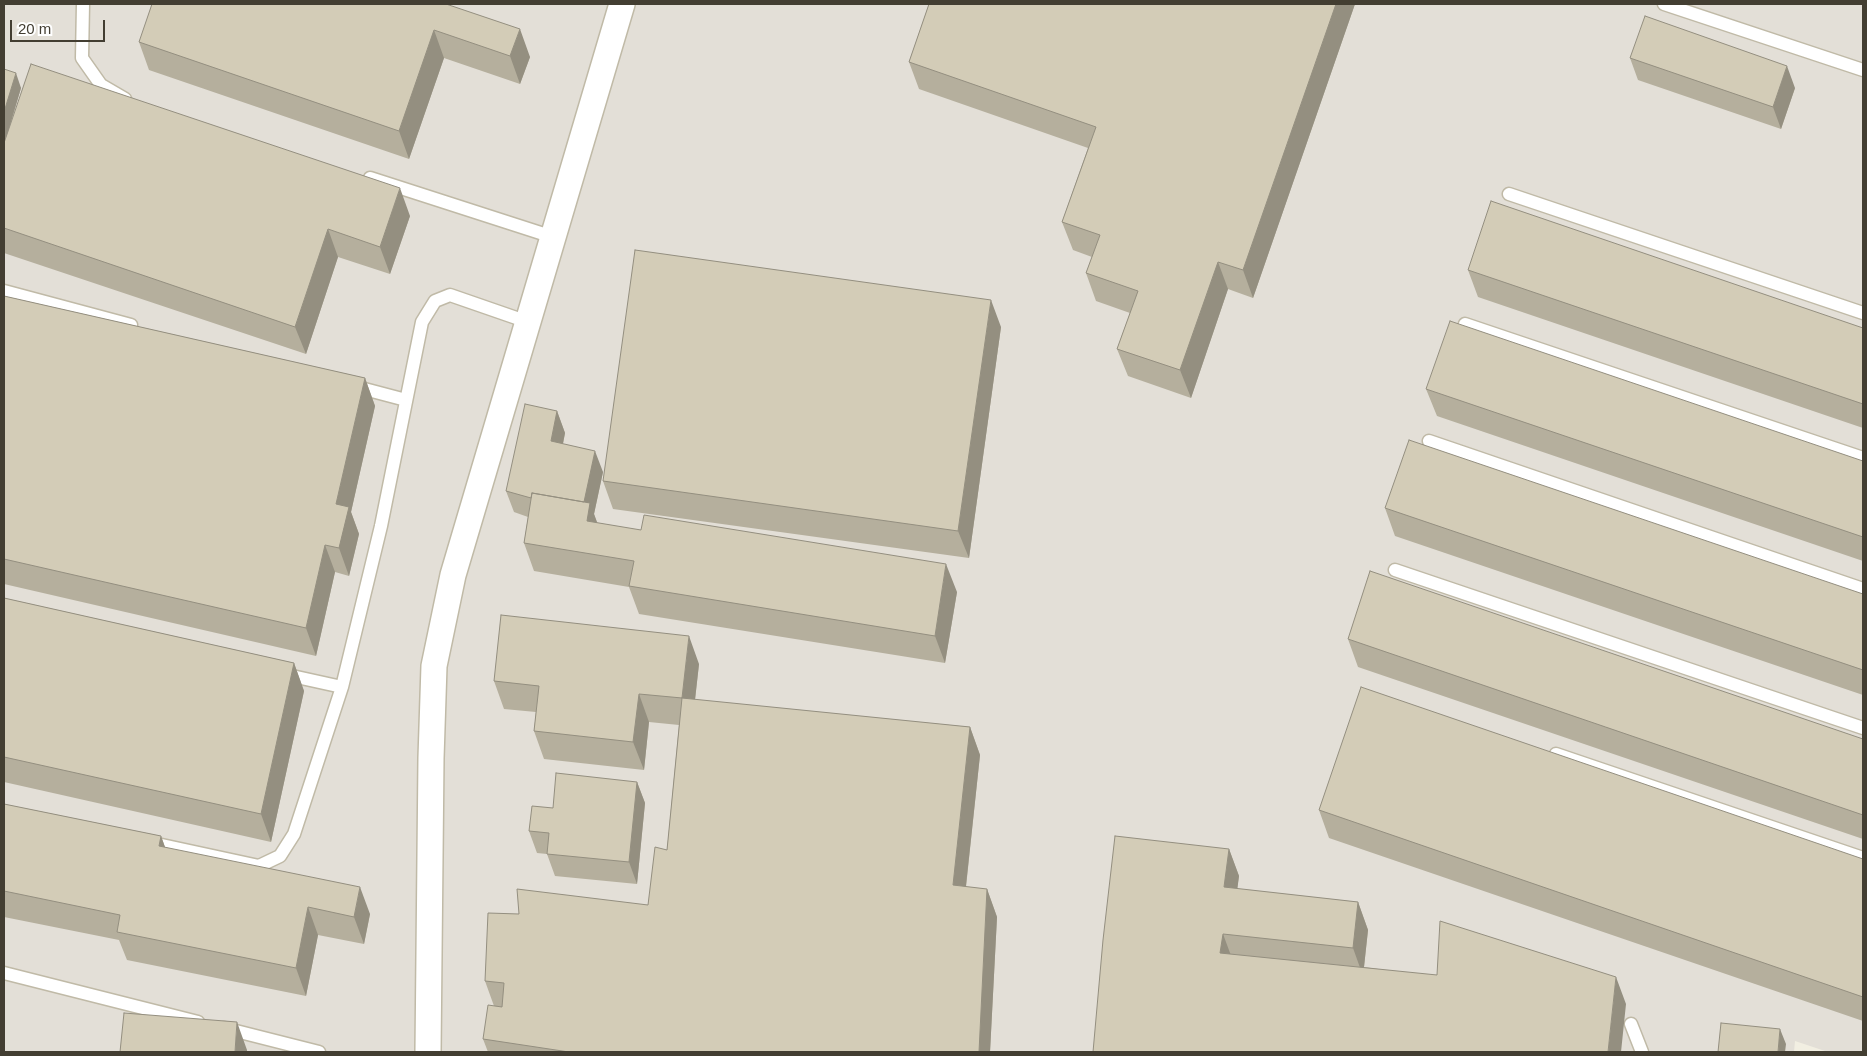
<!DOCTYPE html>
<style>
body{margin:0}
#map{position:relative;width:1867px;height:1056px;overflow:hidden;background:#f2efe2;font-family:Arial,sans-serif}
canvas{display:block}
.frame{position:absolute;inset:0;border:5px solid #433e32;pointer-events:none}
.scale{position:absolute;left:10px;top:20px;width:95px;height:22px;box-sizing:border-box;border:2px solid #433e32;border-top:0;padding-left:6px;font-size:15px;line-height:18px;white-space:nowrap;color:#433e32;-webkit-text-stroke:4px #fff;paint-order:stroke}
</style>
<div id="map">
<canvas width="1867" height="1056"></canvas>
<div class="frame"></div>
<div class="scale">20 m</div>
</div>
<script>
const c = document.querySelector('canvas').getContext('2d');
c.lineJoin = 'round';
function fillPath(path, color) {
  c.fillStyle = color;
  c.fill(path, 'evenodd');
}
function toPath(rows) {
  const path = new Path2D();
  for (const r of rows) {
    path.moveTo(r[0], r[1]);
    for (let i = 2; i < r.length; i += 2) path.lineTo(r[i], r[i + 1]);
  }
  return path;
}
function stroke(path, color, width, dash) {
  c.strokeStyle = color;
  c.lineWidth = width;
  c.lineCap = dash ? 'butt' : 'round';
  c.setLineDash(dash || []);
  c.stroke(path);
}
const industrial = toPath([
 [4,4,1863,4,1863,1052,1828,1052,1795,1041,1794,1052,4,1052]
]);
const lane = toPath([
 [83,4,82,58,101,85,125,99],
 [1664,4,1863,70],
 [370,178,553,237],
 [1509,194,1863,313],
 [4,291,131,325],
 [1465,324,1863,458],
 [353,386,406,400],
 [1429,441,1863,589],
 [1395,570,1863,728],
 [283,674,342,687],
 [1556,754,1863,858],
 [148,842,259,866,280,856,294,834,342,687,381,526,422,322,435,301,450,295,528,322],
 [4,973,198,1022],
 [1631,1024,1642,1052],
 [224,1028,319,1052]
]);
const street = toPath([
 [428,1052,431,758,434,666,453,575,622,4]
]);
const wall = toPath([
 [446,4,530,57,520,84,444,58,409,159,149,70,139,42],
 [929,4,1355,4,1253,298,1228,289,1191,398,1128,376,1117,349,1130,313,1096,301,1086,273,1092,257,1073,250,1062,222,1088,148,919,89,909,62],
 [1630,58,1795,88,1781,129,1638,80],
 [4,69,21,88,9,129,410,216,390,274,338,257,306,354,4,253],
 [1468,270,1863,328,1863,428,1478,297],
 [4,296,365,378,375,406,351,512,359,534,349,576,335,572,316,656,4,584],
 [1001,327,969,558,613,509,603,481],
 [1426,389,1863,461,1863,561,1437,416],
 [557,411,565,433,563,444,603,472,594,514,597,523,957,592,945,663,639,614,629,587,534,571,524,543,528,517,514,512,506,491],
 [1385,508,1863,594,1863,695,1395,536],
 [4,598,294,663,304,691,271,842,4,782],
 [1348,639,1863,739,1863,839,1358,667],
 [699,664,695,700,970,727,980,755,966,887,987,889,997,917,990,1052,488,1052,483,1039,494,1006,485,981,519,914,648,905,667,850,679,725,649,722,644,770,544,759,534,731,536,712,504,709,494,681],
 [637,782,645,803,637,884,555,876,547,854,537,853,529,831,553,808],
 [4,804,161,836,165,847,370,914,364,944,318,935,306,996,127,960,119,940,4,917],
 [1319,810,1863,859,1863,1021,1329,838],
 [1229,849,1239,876,1237,889,1358,902,1368,930,1364,967,1626,1004,1103,940]
]);
const shadedWall = toPath([
 [1336,4,1355,4,1253,298,1243,270],
 [520,29,530,57,520,84,510,56],
 [434,30,444,58,409,159,399,131],
 [1787,66,1795,88,1781,129,1773,107],
 [16,73,21,88,4,145,4,112],
 [400,188,410,216,390,274,380,247],
 [328,229,338,257,306,354,295,327],
 [1218,262,1228,289,1191,398,1180,370],
 [991,300,1001,327,969,558,958,531],
 [365,378,375,406,351,512,359,534,349,576,339,548,336,504],
 [557,411,565,433,559,463,551,441],
 [595,451,603,472,594,514,600,530,597,549,582,507],
 [325,545,335,572,316,656,306,628],
 [946,564,957,592,945,663,935,636],
 [689,636,699,664,692,726,682,698],
 [294,663,304,691,271,842,261,814],
 [639,694,649,722,644,770,633,742],
 [970,727,980,755,963,913,953,885],
 [637,782,645,803,637,884,629,862],
 [161,836,171,864,159,846],
 [1229,849,1239,876,1234,915,1224,887],
 [360,887,370,914,364,944,354,917],
 [987,889,997,917,990,1052,979,1052],
 [1358,902,1368,930,1363,976,1353,948],
 [308,907,318,935,306,996,296,968],
 [1223,934,1233,961,1220,953],
 [1616,977,1626,1004,1621,1052,1608,1052],
 [237,1022,247,1050,247,1052,235,1052],
 [1780,1029,1786,1044,1785,1052,1778,1052]
]);
const building = toPath([
 [152,4,446,4,520,29,510,56,434,30,399,131,139,42,152,4],
 [929,4,1336,4,1243,270,1218,262,1180,370,1117,349,1138,291,1086,273,1100,235,1062,222,1096,127,909,62,929,4],
 [1645,16,1787,66,1773,107,1630,58,1645,16],
 [31,64,400,188,380,247,328,229,295,327,4,228,4,143,31,64],
 [4,69,16,73,4,112,4,69],
 [1491,201,1863,328,1863,404,1468,270,1491,201],
 [635,250,991,300,958,531,603,481,635,250],
 [4,296,365,378,336,504,349,507,339,548,325,545,306,628,4,559,4,296],
 [1450,321,1863,461,1863,537,1426,389,1450,321],
 [525,404,557,411,551,441,595,451,584,502,532,493,531,498,506,491,525,404],
 [1409,440,1863,594,1863,670,1385,508,1409,440],
 [532,493,590,503,587,521,641,530,644,515,946,564,935,636,629,586,634,561,524,543,532,493],
 [1370,571,1863,739,1863,815,1348,639,1370,571],
 [4,598,294,663,261,814,4,757,4,598],
 [501,615,689,636,682,698,639,694,633,742,534,731,539,686,494,681,501,615],
 [1361,687,1863,859,1863,997,1319,810,1361,687],
 [682,698,970,727,953,885,987,889,979,1052,569,1052,483,1039,488,1005,502,1007,504,983,485,981,488,913,519,914,517,889,648,905,655,847,667,850,682,698],
 [556,773,637,782,629,862,547,854,549,833,529,831,532,806,553,808,556,773],
 [4,804,161,836,159,846,360,887,354,917,308,907,296,968,117,932,120,915,4,891,4,804],
 [1115,836,1229,849,1224,887,1358,902,1353,948,1223,934,1220,953,1437,975,1440,921,1616,977,1608,1052,1093,1052,1103,940,1115,836],
 [124,1013,237,1022,235,1052,120,1052,124,1013],
 [1721,1023,1780,1029,1778,1052,1718,1052,1721,1023]
]);
fillPath(industrial, '#e3dfd7');
stroke(lane, '#c0baa7', 15);
stroke(street, '#c0baa7', 28);
stroke(lane, '#fff', 12);
stroke(street, '#fff', 25);
fillPath(wall, '#b5af9d');
fillPath(shadedWall, '#948f80');
fillPath(building, '#d3ccb7');
stroke(building, '#948f80', 1);
</script>
